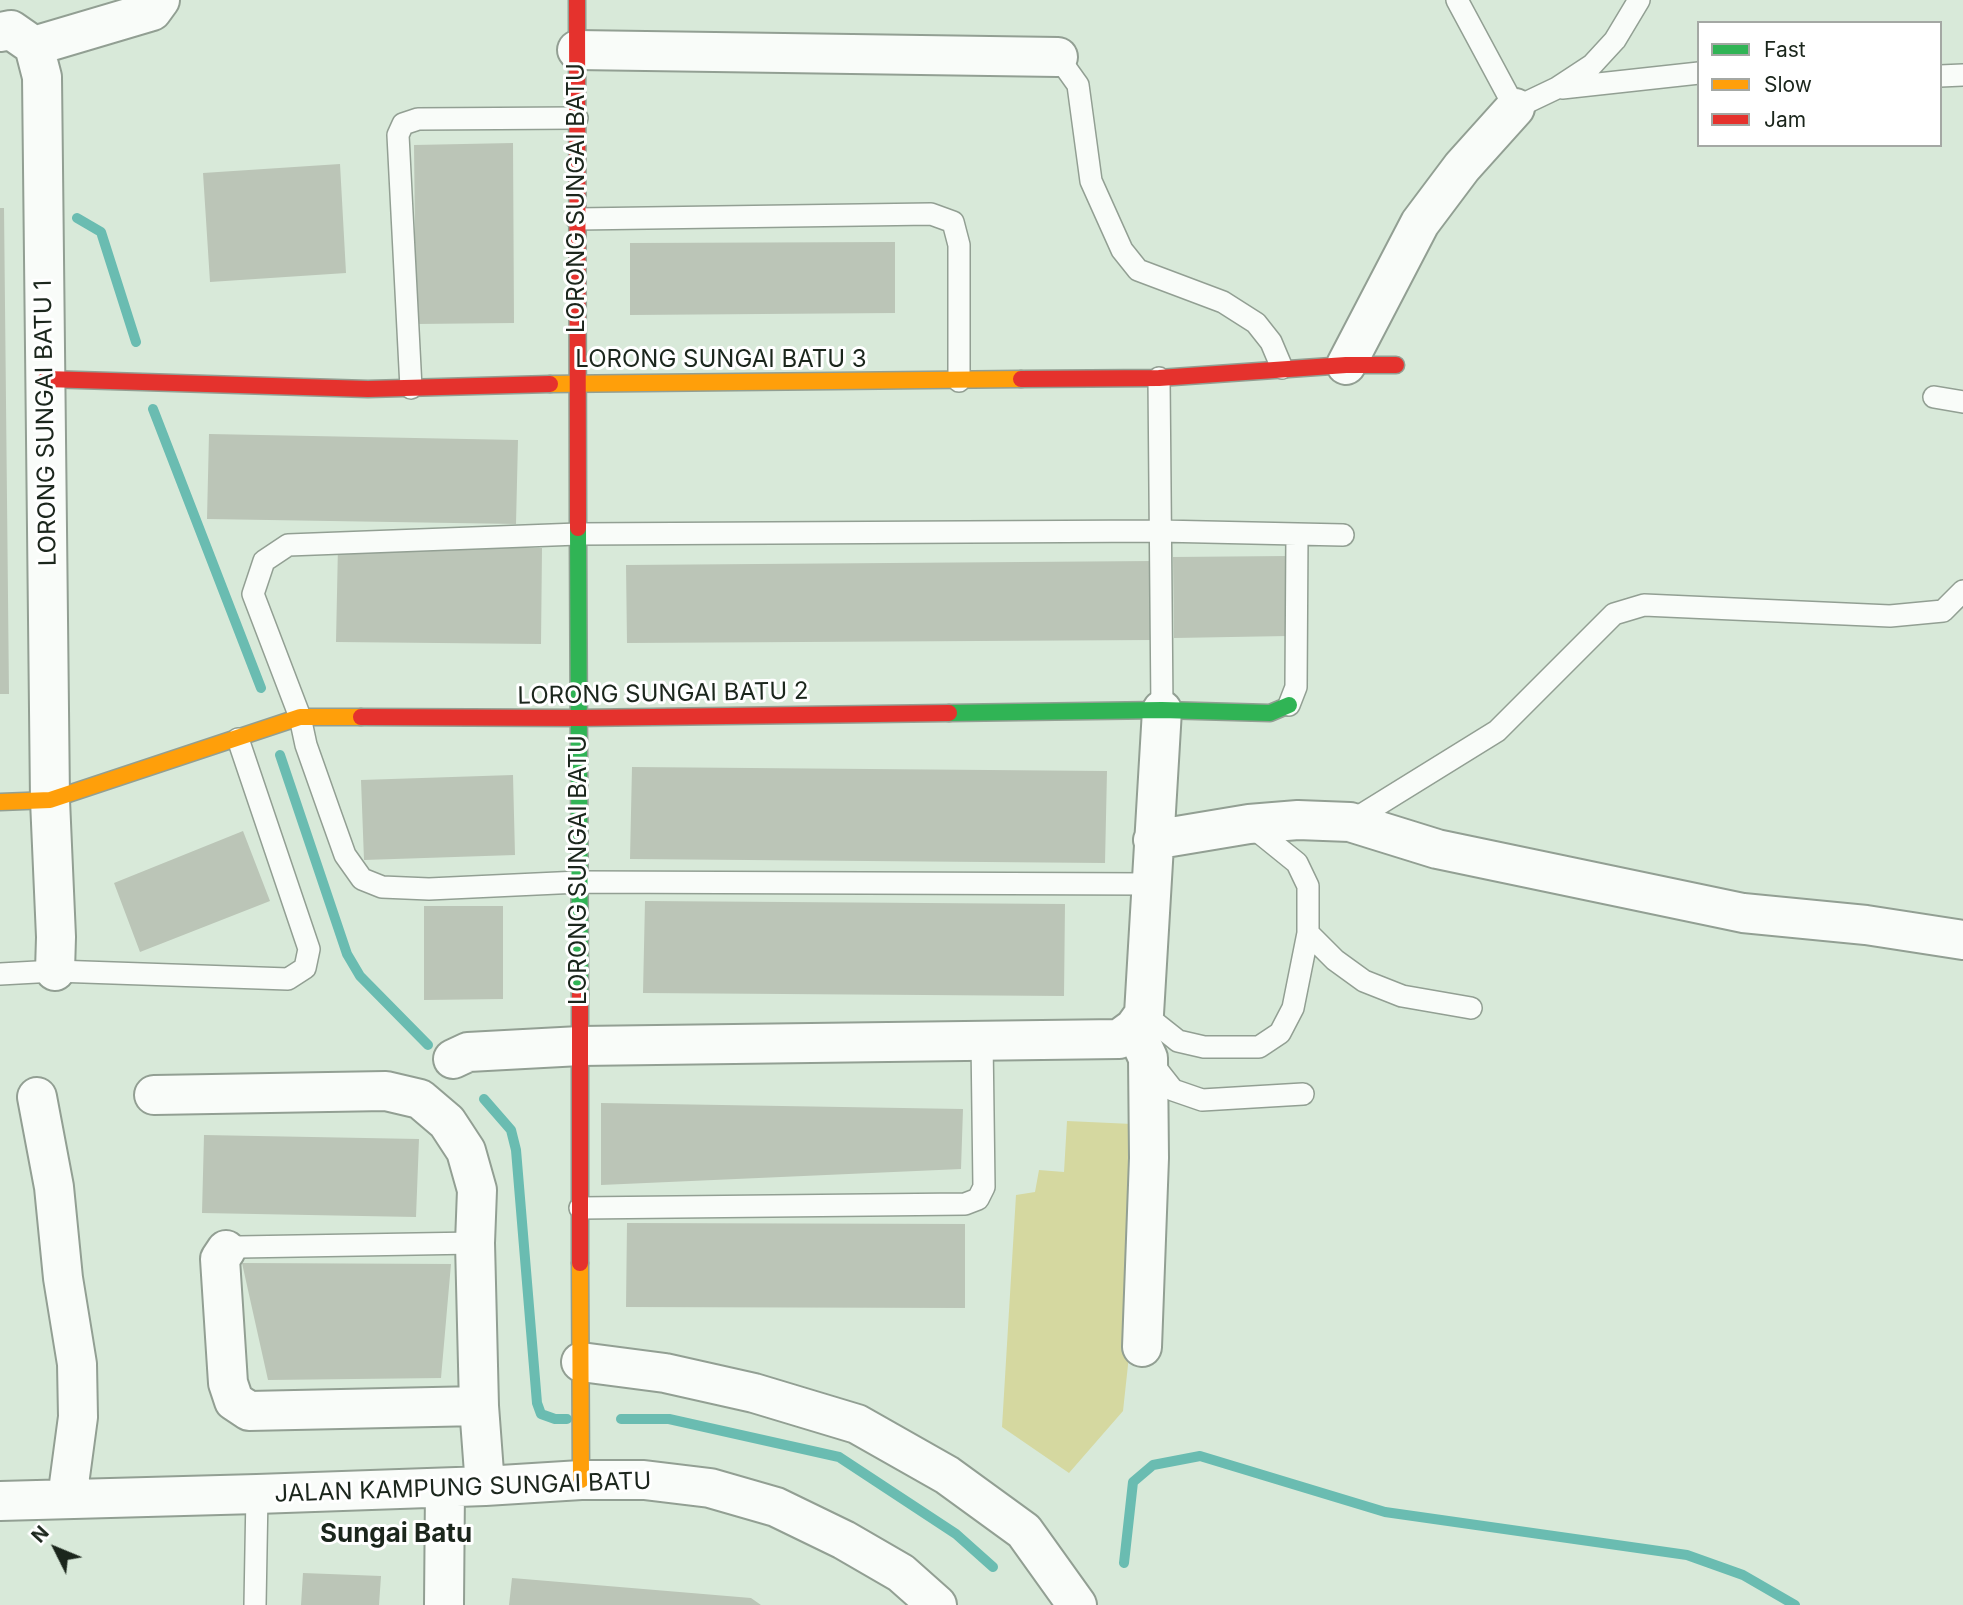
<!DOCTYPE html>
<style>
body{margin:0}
#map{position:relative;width:1963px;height:1605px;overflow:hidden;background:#d8e9d9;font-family:Inter,sans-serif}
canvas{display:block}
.legend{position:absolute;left:1697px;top:21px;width:245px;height:126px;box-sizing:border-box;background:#fff;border:2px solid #a4a8a4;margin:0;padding:9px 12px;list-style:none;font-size:21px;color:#1b261c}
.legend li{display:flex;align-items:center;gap:14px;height:35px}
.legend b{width:35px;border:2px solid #a4a8a4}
.north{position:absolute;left:21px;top:1514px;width:70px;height:70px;-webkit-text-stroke:5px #fff;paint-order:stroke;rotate:313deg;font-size:19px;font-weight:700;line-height:28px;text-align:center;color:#1b261c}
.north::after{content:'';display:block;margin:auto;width:24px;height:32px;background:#1b261c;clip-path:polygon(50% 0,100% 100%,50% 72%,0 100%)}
</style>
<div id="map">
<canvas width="1963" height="1605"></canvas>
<ul class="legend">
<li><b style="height:9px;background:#30b455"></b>Fast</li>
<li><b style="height:9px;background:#ff9f0a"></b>Slow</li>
<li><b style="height:9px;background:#e5322d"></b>Jam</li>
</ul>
<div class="north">N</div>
</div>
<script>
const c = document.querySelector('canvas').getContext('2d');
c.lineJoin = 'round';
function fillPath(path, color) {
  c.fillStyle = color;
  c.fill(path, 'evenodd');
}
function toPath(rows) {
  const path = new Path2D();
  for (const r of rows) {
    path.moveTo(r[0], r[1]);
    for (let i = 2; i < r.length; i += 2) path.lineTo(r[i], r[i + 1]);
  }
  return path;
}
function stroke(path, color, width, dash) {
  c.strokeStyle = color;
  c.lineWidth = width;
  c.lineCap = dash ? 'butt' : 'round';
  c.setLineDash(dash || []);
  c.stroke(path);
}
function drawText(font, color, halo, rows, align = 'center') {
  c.font = font + ' Inter,sans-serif';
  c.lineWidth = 6;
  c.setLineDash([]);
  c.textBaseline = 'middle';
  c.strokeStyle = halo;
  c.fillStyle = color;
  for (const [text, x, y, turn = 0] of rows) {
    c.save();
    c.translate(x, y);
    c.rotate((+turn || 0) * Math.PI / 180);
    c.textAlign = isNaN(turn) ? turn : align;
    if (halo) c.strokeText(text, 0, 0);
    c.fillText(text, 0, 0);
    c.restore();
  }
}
const green = toPath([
 [1067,1121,1154,1125,1123,1411,1069,1473,1002,1427,1016,1195,1035,1192,1039,1170,1064,1172]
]);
const stream = toPath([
 [77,218,101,232,136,342],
 [153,409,261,688],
 [280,755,347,954,360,976,428,1045],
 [484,1099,511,1130,516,1150,537,1403,541,1414,555,1419,567,1419],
 [621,1419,669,1419,839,1457,956,1534,993,1567],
 [1124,1563,1133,1482,1153,1465,1200,1456,1385,1512,1687,1555,1743,1575,1795,1605]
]);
const building = toPath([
 [513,143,514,323,416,324,414,145],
 [340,164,346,273,210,282,203,173],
 [0,208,4,208,9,694,0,694],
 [895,242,895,313,630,315,630,243],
 [209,434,518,440,516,524,207,519],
 [338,545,542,548,541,644,336,642],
 [1287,556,1288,636,1174,638,1173,557],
 [1153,561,1152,640,627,643,626,565],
 [632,767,1107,771,1105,863,630,859],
 [513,775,515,855,364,860,361,780],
 [243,831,270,901,140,952,114,883],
 [645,901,1065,904,1064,996,643,993],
 [424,906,503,906,503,999,424,1000],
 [601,1103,963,1109,961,1169,601,1185],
 [204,1135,419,1139,416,1217,202,1213],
 [627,1223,965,1224,965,1308,626,1307],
 [242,1263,451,1264,441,1378,268,1380],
 [303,1573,381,1576,379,1605,301,1605],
 [512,1578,751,1598,761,1605,509,1605]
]);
const lane = toPath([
 [1457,0,1515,108,1557,88,1592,65,1615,40,1639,0],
 [1058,57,1078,85,1091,181,1122,250,1138,270,1223,302,1256,323,1271,342,1282,368],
 [1940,76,1963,75],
 [1562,88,1699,73],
 [577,219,931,214,953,222,959,245,959,381],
 [1159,378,1162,710],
 [411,388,398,135,403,124,418,119,577,118],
 [1934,397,1963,402],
 [1289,705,1296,687,1297,534],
 [1350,822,1497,731,1614,614,1644,605,1890,616,1943,611,1963,591],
 [1250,825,1297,863,1308,886,1308,933,1335,960,1364,981,1402,996,1471,1008],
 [1151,884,579,882,429,889,382,887,362,879,345,855,330,813,306,745,300,717,253,594,264,561,288,545,578,534,1160,531,1343,535],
 [0,974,55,971,288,979,305,968,309,949,238,739],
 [1144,1014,1178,1041,1204,1047,1259,1047,1280,1033,1293,1008,1308,933],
 [1151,1062,1173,1090,1202,1100,1303,1094],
 [580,1208,965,1204,978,1199,984,1187,982,1040],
 [226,1250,239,1247,475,1243],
 [255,1605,257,1494]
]);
const street = toPath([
 [0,32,11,30,34,46],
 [34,46,42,77,50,800,56,937,55,971],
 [34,46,152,11,160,0],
 [577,50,1058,57],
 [1346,365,1420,223,1462,167,1515,108],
 [1153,840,1249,824,1298,820,1350,822,1437,849,1743,913,1866,925,1963,940],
 [1134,1028,1148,1058,1149,1158,1142,1347],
 [453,1059,468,1052,580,1046,1119,1039,1134,1028,1144,1014,1162,710],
 [154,1095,386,1091,420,1099,447,1122,466,1151,477,1190,475,1243,479,1406,485,1486],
 [37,1097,54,1187,63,1278,77,1364,78,1417,67,1499],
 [226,1250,220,1259,228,1383,234,1401,249,1411,479,1406],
 [581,1362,665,1373,754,1393,857,1424,947,1475,1024,1531,1077,1605],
 [0,1501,257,1494,485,1486,581,1480,644,1480,710,1488,776,1507,844,1540,901,1573,937,1605],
 [444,1605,445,1488]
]);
const fast = toPath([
 [578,528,580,994],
 [949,713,1162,710,1270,713,1289,705]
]);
const slow = toPath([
 [550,384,1021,379],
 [0,802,50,800,300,717,361,717],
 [580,1263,581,1480]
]);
const jam = toPath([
 [577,0,578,528],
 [46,379,368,389,550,384],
 [1021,379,1159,378,1346,365,1396,365],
 [361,717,579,718,949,713],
 [580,994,580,1263]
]);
const streetNames = [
 ["LORONG SUNGAI BATU",577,198,-90],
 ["LORONG SUNGAI BATU 3",721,360],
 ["LORONG SUNGAI BATU 1",46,423,-91],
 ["LORONG SUNGAI BATU 2",663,694,-1],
 ["LORONG SUNGAI BATU",579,870,-90],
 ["JALAN KAMPUNG SUNGAI BATU",463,1488,-2]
];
const neighbourhoodNames = [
 ["Sungai Batu",396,1534]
];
fillPath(green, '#d5d8a0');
stroke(stream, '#6abcb1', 10);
fillPath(building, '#bbc5b7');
stroke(lane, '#929f93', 24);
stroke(street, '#929f93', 42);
stroke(fast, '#929f93', 19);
stroke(slow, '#929f93', 19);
stroke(jam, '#929f93', 19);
stroke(lane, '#f9fcf9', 21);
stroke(street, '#f9fcf9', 38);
stroke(fast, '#30b455', 16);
stroke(slow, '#ff9f0a', 16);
stroke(jam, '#e5322d', 16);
drawText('24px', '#1b261c', '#fff', streetNames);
drawText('bold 26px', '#1b261c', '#fff', neighbourhoodNames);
</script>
